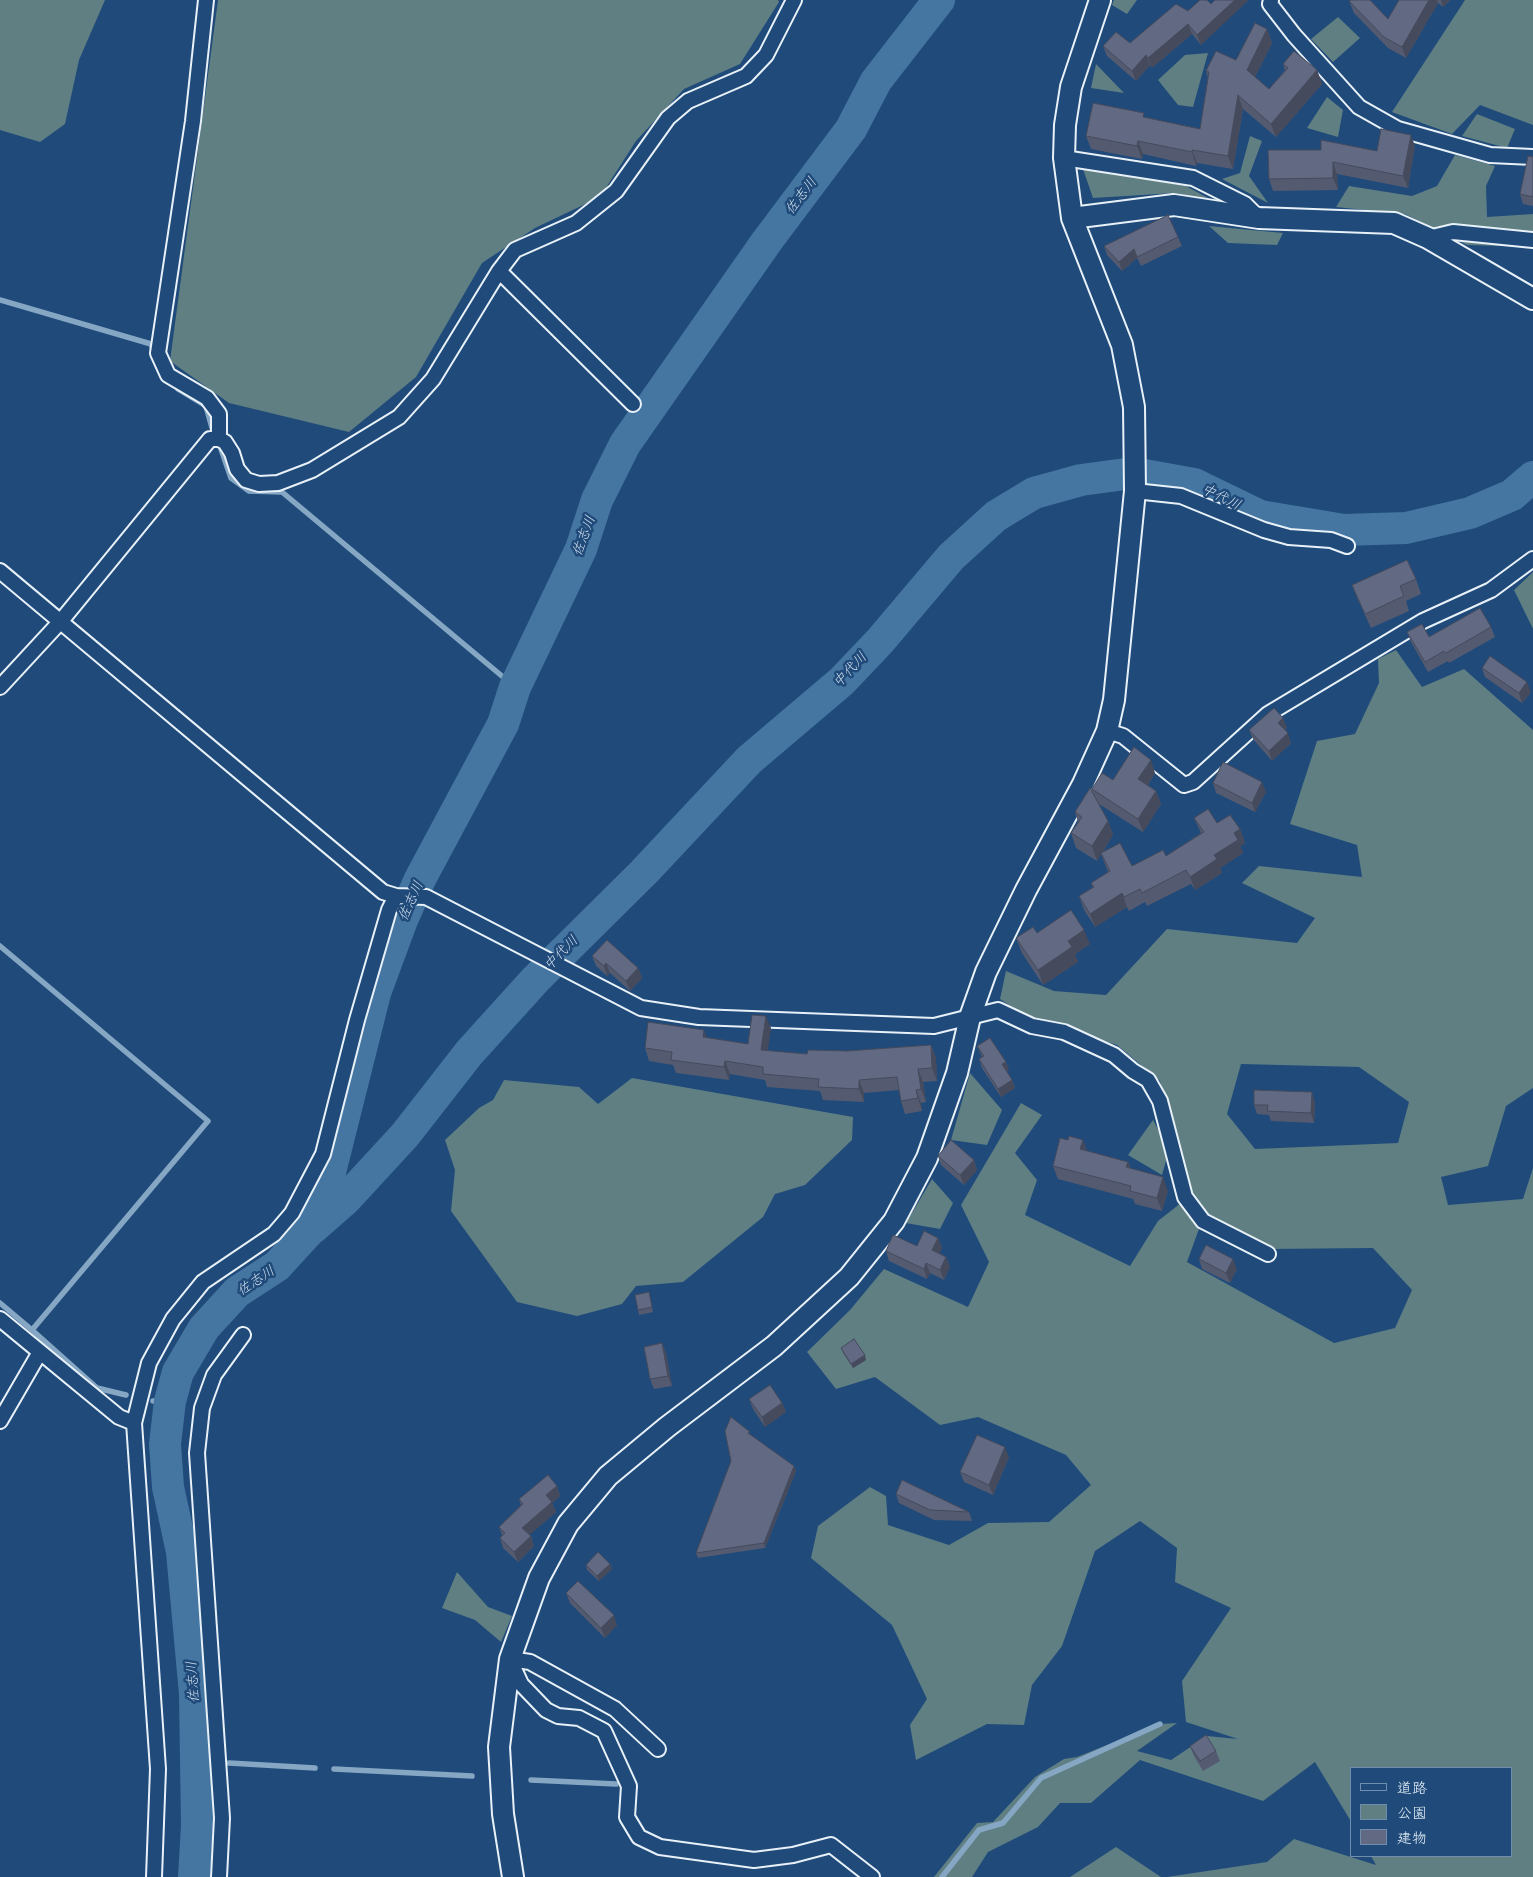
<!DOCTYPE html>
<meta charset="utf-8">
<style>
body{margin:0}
#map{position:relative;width:1533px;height:1877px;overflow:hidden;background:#1f4a7a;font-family:Delius,"Klee One",sans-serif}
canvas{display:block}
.legend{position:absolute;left:1350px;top:1767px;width:162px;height:90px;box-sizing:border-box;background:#1f4a7a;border:1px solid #6f8dac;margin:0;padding:6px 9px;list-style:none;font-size:15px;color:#e8f1f8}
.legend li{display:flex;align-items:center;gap:10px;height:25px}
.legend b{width:25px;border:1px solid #6f8dac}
</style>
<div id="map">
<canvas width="1533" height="1877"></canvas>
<ul class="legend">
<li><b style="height:6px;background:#1f4a7a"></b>道路</li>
<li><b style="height:14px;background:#5f7f83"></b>公園</li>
<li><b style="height:14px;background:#626a83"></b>建物</li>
</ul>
</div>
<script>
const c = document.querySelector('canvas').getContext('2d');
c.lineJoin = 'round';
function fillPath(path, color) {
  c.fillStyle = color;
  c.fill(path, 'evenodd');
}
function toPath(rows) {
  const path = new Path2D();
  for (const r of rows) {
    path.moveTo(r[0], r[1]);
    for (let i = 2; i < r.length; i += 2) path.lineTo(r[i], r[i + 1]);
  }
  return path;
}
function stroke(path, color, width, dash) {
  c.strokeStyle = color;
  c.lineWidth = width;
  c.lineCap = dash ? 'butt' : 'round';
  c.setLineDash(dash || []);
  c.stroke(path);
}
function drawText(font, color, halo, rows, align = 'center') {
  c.font = font + ' Delius,"Klee One",sans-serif';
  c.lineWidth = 5;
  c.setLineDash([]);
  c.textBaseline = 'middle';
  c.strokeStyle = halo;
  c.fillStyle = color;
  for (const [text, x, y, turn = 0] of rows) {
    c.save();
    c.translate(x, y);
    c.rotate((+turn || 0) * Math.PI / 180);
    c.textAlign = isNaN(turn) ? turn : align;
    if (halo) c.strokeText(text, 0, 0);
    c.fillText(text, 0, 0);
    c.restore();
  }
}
const green = toPath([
 [0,0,105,0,79,60,65,124,40,142,0,130],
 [218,0,778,0,779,2,740,64,684,89,636,141,600,197,535,228,482,263,416,377,349,432,229,403,170,361],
 [1114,0,1137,0,1127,14,1112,5],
 [1465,0,1533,0,1533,125,1480,105,1452,134,1392,112],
 [1338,17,1360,38,1333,62,1311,39],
 [1208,53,1193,107,1178,105,1158,80,1185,55],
 [1096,64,1124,93,1091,88],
 [1327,97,1343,110,1338,137,1307,128],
 [1477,114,1515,129,1507,148,1462,136],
 [1250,136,1262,141,1249,176,1268,203,1222,179,1240,173],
 [1455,155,1495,166,1486,186,1487,217,1533,214,1533,247,1467,245,1405,214,1336,207,1349,186,1412,196,1437,186],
 [1083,169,1182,184,1212,200,1175,193,1093,198],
 [1209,226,1283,233,1277,245,1228,243],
 [1533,572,1533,629,1514,590],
 [1396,650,1422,687,1464,669,1533,730,1533,1088,1506,1106,1488,1166,1441,1177,1448,1205,1523,1199,1533,1168,1533,1877,1167,1877,1267,1862,1294,1839,1376,1865,1371,1856,1512,1856,1512,1768,1352,1768,1352,1823,1315,1762,1263,1801,1140,1760,1091,1803,1060,1803,1038,1827,988,1852,972,1877,934,1877,977,1823,993,1822,1035,1777,1064,1759,1077,1757,1160,1724,1177,1723,1137,1751,1171,1760,1207,1736,1238,1739,1186,1722,1182,1681,1231,1608,1175,1582,1177,1548,1140,1521,1095,1551,1062,1646,1032,1685,1024,1725,987,1724,916,1760,910,1725,927,1699,892,1625,811,1558,818,1526,870,1487,886,1496,888,1525,949,1545,988,1523,1049,1522,1091,1485,1066,1455,978,1417,940,1425,875,1377,836,1389,807,1352,850,1310,884,1269,968,1307,989,1262,961,1205,1021,1103,1042,1115,1015,1153,1037,1180,1025,1215,1130,1266,1158,1221,1191,1195,1160,1081,1117,1045,1027,1017,1000,999,1006,971,1054,991,1106,995,1167,929,1297,943,1315,918,1242,883,1259,866,1362,877,1357,845,1290,824,1317,741,1355,734,1379,683,1378,659],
 [1241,1064,1359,1067,1409,1102,1398,1143,1255,1149,1227,1114],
 [1204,1215,1269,1249,1373,1248,1412,1290,1395,1328,1334,1343,1187,1262],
 [970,1073,1002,1110,987,1145,951,1140],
 [632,1078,853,1117,852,1140,805,1185,775,1194,763,1217,683,1282,636,1286,622,1304,577,1316,517,1302,451,1211,455,1170,445,1140,479,1108,493,1100,504,1080,579,1087,598,1104],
 [1153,1120,1169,1150,1162,1175,1128,1155],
 [932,1179,953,1203,940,1229,906,1223],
 [457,1572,488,1607,512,1616,501,1642,475,1620,442,1608],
 [1116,1847,1161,1877,1070,1877]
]);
const stream = toPath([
 [0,300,151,344,154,352],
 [178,389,206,406,212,428],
 [221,449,231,478,249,491,282,492,515,687],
 [0,946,208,1121,32,1330,97,1388,126,1395],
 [0,1303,32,1330],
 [153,1401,170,1401],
 [229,1763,315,1768],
 [334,1769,472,1776],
 [197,1773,209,1766],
 [531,1780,616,1784],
 [942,1877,979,1830,1003,1823,1041,1778,1160,1724]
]);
const river = toPath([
 [313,1228,346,1199,405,1135,469,1053,535,980,644,872,749,760,842,681,880,641,951,557,996,516,1034,493,1081,480,1133,473,1194,484,1260,516,1344,530,1406,528,1470,513,1512,495,1533,477],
 [194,1877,197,1826,195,1694,182,1552,168,1487,165,1444,170,1401,178,1372,204,1328,237,1292,277,1266,310,1230,325,1192,375,993,402,920,420,879,503,724,515,687,581,549,597,500,625,444,767,241,851,129,876,81,939,0]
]);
const street = toPath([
 [206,0,193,121,158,353,168,375,207,398,219,414,219,439],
 [1271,0,1270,4,1294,35,1359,107,1398,129,1490,155,1533,157],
 [1064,158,1193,178,1245,204,1259,218],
 [1428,238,1453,232,1533,240],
 [499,271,633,404],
 [1135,491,1181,496,1264,530,1289,537,1331,540,1347,546],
 [0,571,383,892,396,896,426,897,641,1008,699,1017,934,1026,998,1010,1032,1026,1064,1032,1114,1055,1133,1071,1148,1080,1160,1101,1185,1197,1203,1221,1268,1254],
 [0,687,61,621,210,439,219,439,225,442,232,453,237,469,246,480,259,484,278,483,312,470,399,417,433,379,499,271,515,250,576,223,616,191,668,118,688,101,746,76,766,55,794,0],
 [1107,731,1123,736,1184,785,1193,782,1268,714,1423,621,1491,590,1533,559],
 [0,1319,119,1417,134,1423],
 [0,1421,40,1352],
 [510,1659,530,1662,615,1709,658,1749],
 [510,1660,521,1684,546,1710,558,1716,579,1718,604,1731,629,1786,627,1817,639,1837,660,1847,754,1860,793,1855,831,1845,872,1877],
 [154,1877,158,1769,134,1423,149,1363,173,1319,203,1282,274,1234,292,1213,323,1154,357,1020,389,910,396,896],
 [219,1877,222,1818,197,1453,202,1408,214,1375,243,1335]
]);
const secondary = toPath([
 [1072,218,1174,205,1259,218,1394,223,1428,238,1533,299],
 [513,1877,503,1814,499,1747,510,1659,539,1578,568,1524,608,1476,667,1427,774,1346,849,1277,894,1221,927,1158,957,1073,970,1017,986,972,1026,890,1083,784,1107,731,1114,700,1135,491,1134,407,1122,345,1072,218,1064,158,1065,125,1071,87,1100,0]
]);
const wall = toPath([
 [1200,0,1201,45,1192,34,1152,68,1150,65,1136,81,1107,56,1103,46,1130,43,1188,11],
 [1399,0,1450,0,1443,7,1438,3,1406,58,1388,48,1354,13,1349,1,1388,19],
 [1267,29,1272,43,1255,77,1269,89,1285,70,1283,64,1317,70,1322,84,1276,137,1243,109,1233,169,1197,163,1196,166,1143,154,1142,159,1091,149,1086,136,1145,117,1200,129,1208,78,1206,71,1236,60],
 [1415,146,1408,188,1337,174,1338,190,1273,191,1269,179,1377,151],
 [1533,157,1533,206,1523,204,1520,194],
 [1178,237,1182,246,1141,266,1137,258,1122,271,1107,255,1104,246],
 [1416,579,1421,594,1406,601,1409,611,1371,628,1358,600,1352,585],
 [1491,627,1495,637,1449,663,1448,661,1428,672,1411,642,1407,632,1429,637],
 [1482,668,1531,692,1522,703,1485,677],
 [1283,718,1287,728,1285,730,1291,743,1272,761,1253,739,1249,730],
 [1155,773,1148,785,1156,791,1161,804,1143,832,1099,804,1108,821,1113,835,1103,852,1132,866,1166,856,1201,833,1194,818,1240,829,1245,843,1240,846,1243,853,1220,868,1222,873,1195,890,1191,884,1147,906,1145,902,1129,911,1127,907,1095,927,1084,910,1079,896,1093,888,1091,883,1108,872,1101,854,1097,861,1076,848,1071,833,1078,822,1075,812,1092,789],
 [1213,783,1266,792,1255,812,1216,793],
 [1037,933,1090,944,1075,954,1078,962,1043,985,1022,953,1016,938],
 [592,956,638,968,642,978,630,991,610,973,607,976,596,966],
 [771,1028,767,1051,807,1054,931,1045,936,1058,937,1081,923,1082,926,1102,921,1103,922,1111,905,1114,901,1101,899,1090,864,1093,864,1102,823,1100,820,1091,767,1087,765,1080,730,1074,729,1080,676,1073,673,1065,649,1061,645,1048,707,1038,748,1044],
 [977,1046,1006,1062,1009,1070,1007,1071,1012,1080,1015,1088,1001,1097,982,1068,979,1059,982,1057],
 [1315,1102,1314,1123,1271,1121,1269,1115,1257,1114,1254,1105],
 [1087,1151,1128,1162,1131,1169,1168,1191,1162,1211,1135,1204,1133,1199,1058,1179,1053,1166],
 [938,1156,974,1160,977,1170,964,1185,941,1165],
 [938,1238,942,1248,939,1253,946,1257,950,1267,944,1280,930,1273,927,1279,889,1261,886,1251,917,1246],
 [1199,1259,1237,1269,1230,1283,1202,1269],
 [649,1292,653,1312,639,1315,638,1310],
 [662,1343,666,1353,672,1386,654,1389,650,1379],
 [841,1348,866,1360,853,1368,843,1353],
 [749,1399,782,1403,786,1412,765,1427,753,1409],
 [751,1435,794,1466,796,1471,765,1548,698,1558,696,1553],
 [1009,1457,993,1495,964,1482,960,1472],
 [557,1486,560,1496,552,1503,556,1512,529,1535,531,1536,534,1546,518,1562,503,1548,500,1538,502,1535,499,1527,521,1505,519,1499],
 [896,1494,969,1512,972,1521,934,1520,899,1503],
 [610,1564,612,1569,599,1581,587,1570,586,1565],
 [566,1593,617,1625,605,1638,570,1603],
 [1190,1746,1216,1751,1220,1761,1203,1771,1194,1756]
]);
const shadedWall = toPath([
 [1235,0,1249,0,1201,45,1197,35],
 [1429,0,1437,0,1438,3,1406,58,1402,47],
 [1441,0,1450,0,1443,7],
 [1188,24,1192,34,1152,68,1148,58],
 [1267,29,1272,43,1252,83,1247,70],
 [1146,55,1150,65,1136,81,1132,71],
 [1317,70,1322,84,1276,137,1271,124],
 [1238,95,1243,109,1233,169,1228,156],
 [1411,135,1415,146,1408,188,1403,176],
 [1138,141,1143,154,1142,159,1137,146],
 [1192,150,1197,163,1196,166,1192,152],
 [1333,162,1337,174,1338,190,1333,178],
 [1134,249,1137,258,1122,271,1119,262],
 [1527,682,1531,692,1522,703,1519,693],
 [1283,718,1287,728,1282,733,1278,723],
 [1288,733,1291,743,1272,761,1269,751],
 [1151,760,1155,773,1143,792,1138,779],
 [1262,782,1266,792,1255,812,1252,803],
 [1156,791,1161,804,1143,832,1138,819],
 [1108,821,1113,835,1097,861,1092,846],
 [1240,829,1245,843,1240,846,1243,853,1220,868,1222,873,1195,890,1190,877,1214,855,1234,833],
 [1122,893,1127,907,1095,927,1090,914],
 [1084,930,1090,944,1075,954,1078,962,1043,985,1038,970,1068,941],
 [606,963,610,973,607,976,604,966],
 [638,968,642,978,630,991,626,981],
 [766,1016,771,1028,766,1063,761,1050],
 [704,1030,709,1043,703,1037],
 [931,1045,936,1058,937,1081,932,1068],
 [725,1061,730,1074,729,1080,724,1067],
 [1006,1062,1009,1070,1005,1072,1002,1064],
 [918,1069,923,1082,926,1102,921,1089],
 [859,1080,864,1093,864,1102,859,1089],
 [1012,1080,1015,1088,1001,1097,998,1089],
 [916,1090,921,1103,922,1111,918,1098],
 [1312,1092,1315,1102,1314,1123,1311,1113],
 [1083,1140,1088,1153,1080,1149],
 [974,1160,977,1170,964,1185,960,1175],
 [1128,1162,1133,1175,1126,1167],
 [1163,1177,1168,1191,1162,1211,1157,1198],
 [938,1238,942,1248,936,1260,932,1250],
 [946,1257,950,1267,944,1280,940,1270],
 [1233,1259,1237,1269,1230,1283,1226,1273],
 [926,1263,930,1273,927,1279,924,1269],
 [662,1343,666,1353,672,1386,668,1376],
 [865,1355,866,1360,853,1368,851,1364],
 [782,1403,786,1412,765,1427,762,1417],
 [1005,1447,1009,1457,993,1495,989,1485],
 [794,1466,796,1471,765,1548,764,1543],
 [557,1486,560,1496,552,1503,556,1512,526,1538,522,1528,546,1495],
 [531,1536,534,1546,518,1562,514,1552],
 [610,1564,612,1569,599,1581,597,1576],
 [614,1615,617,1625,605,1638,601,1628]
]);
const building = toPath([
 [1200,0,1207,0,1211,4,1215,0,1235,0,1197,35,1188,24,1148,58,1146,55,1132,71,1103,46,1116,32,1130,43,1176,4,1188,11,1200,0],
 [1351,0,1370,0,1388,19,1399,0,1429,0,1402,47,1384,37,1349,1,1351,0],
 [1255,23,1267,29,1247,70,1269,89,1288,68,1283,64,1294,51,1317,70,1271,124,1238,95,1228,156,1192,150,1192,152,1138,141,1137,146,1086,136,1093,103,1144,113,1143,117,1200,129,1209,72,1206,71,1216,51,1236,60,1255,23],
 [1381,129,1411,135,1403,176,1333,162,1333,178,1269,179,1268,150,1321,150,1321,140,1377,151,1381,129],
 [1528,156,1533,157,1533,197,1520,194,1528,156],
 [1168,215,1178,237,1137,257,1134,249,1119,262,1104,246,1168,215],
 [1407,560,1416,579,1400,586,1404,596,1365,614,1352,585,1407,560],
 [1480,608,1491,627,1446,653,1444,651,1425,662,1407,632,1422,624,1429,637,1480,608],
 [1490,656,1527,682,1519,693,1482,668,1490,656],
 [1274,708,1283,718,1278,723,1288,733,1269,751,1249,730,1274,708],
 [1134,747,1151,760,1138,779,1156,791,1138,819,1092,789,1102,773,1113,780,1134,747],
 [1223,762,1262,782,1252,803,1213,783,1223,762],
 [1090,788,1108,821,1092,846,1071,833,1082,817,1075,812,1090,788],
 [1208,809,1217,823,1230,815,1240,829,1234,833,1238,840,1214,855,1217,859,1190,877,1186,870,1142,893,1140,889,1124,897,1122,893,1090,914,1079,896,1094,887,1091,883,1110,871,1101,853,1120,843,1132,866,1163,850,1166,856,1204,832,1194,818,1208,809],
 [1071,910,1084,930,1068,941,1072,947,1038,970,1016,938,1033,927,1037,933,1071,910],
 [607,940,638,968,626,981,606,963,604,966,592,956,607,940],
 [752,1015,766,1016,761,1050,807,1054,808,1050,847,1051,931,1045,932,1068,918,1069,921,1089,916,1090,918,1098,901,1101,897,1077,859,1080,859,1089,818,1087,819,1079,763,1074,763,1067,725,1061,724,1067,671,1060,672,1052,645,1048,648,1022,704,1030,703,1037,748,1044,752,1015],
 [990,1038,1006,1062,1002,1064,1012,1080,998,1089,979,1059,984,1056,977,1046,990,1038],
 [1254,1090,1312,1092,1311,1113,1267,1111,1268,1105,1254,1105,1254,1090],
 [1069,1136,1083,1140,1080,1149,1128,1162,1126,1167,1163,1177,1157,1198,1130,1191,1131,1186,1053,1166,1060,1138,1068,1140,1069,1136],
 [951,1140,974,1160,960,1175,938,1156,951,1140],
 [924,1231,938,1238,932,1250,946,1257,940,1270,926,1263,924,1269,886,1251,893,1235,917,1246,924,1231],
 [1206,1245,1233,1259,1226,1273,1199,1259,1206,1245],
 [649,1292,652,1307,638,1310,635,1295,649,1292],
 [854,1339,865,1355,851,1364,841,1348,854,1339],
 [662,1343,668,1376,650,1379,644,1347,662,1343],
 [770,1385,782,1403,762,1417,749,1399,770,1385],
 [731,1417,750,1432,748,1433,794,1466,764,1543,696,1553,731,1461,725,1431,731,1417],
 [977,1435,1005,1447,989,1485,960,1472,977,1435],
 [548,1475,557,1486,546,1495,552,1502,522,1528,531,1536,514,1552,500,1538,505,1533,499,1527,523,1504,519,1499,548,1475],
 [902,1480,969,1512,930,1510,896,1494,902,1480],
 [598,1552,610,1564,597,1576,586,1565,598,1552],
 [578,1581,614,1615,601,1628,566,1593,578,1581],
 [1206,1735,1216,1751,1200,1761,1190,1746,1206,1735]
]);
const waterNames = [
 ["佐志川",801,196,-53],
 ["中代川",1221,497,26],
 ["佐志川",584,536,-70],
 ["中代川",850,670,-47],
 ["佐志川",411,901,-66],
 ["中代川",561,953,-45],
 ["佐志川",256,1281,-34],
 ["佐志川",193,1682,-94]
];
fillPath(green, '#5f7f83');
stroke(stream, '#86a7c4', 5.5);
stroke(river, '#4576a2', 32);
stroke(street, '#e8f1f8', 18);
stroke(secondary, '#e8f1f8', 24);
stroke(street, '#1f4a7a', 14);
stroke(secondary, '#1f4a7a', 20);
fillPath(wall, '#545b71');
fillPath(shadedWall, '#454a5c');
fillPath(building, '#626a83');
stroke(building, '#454a5c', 1);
drawText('italic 14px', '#d0dfeb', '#1f4a7a', waterNames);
</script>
